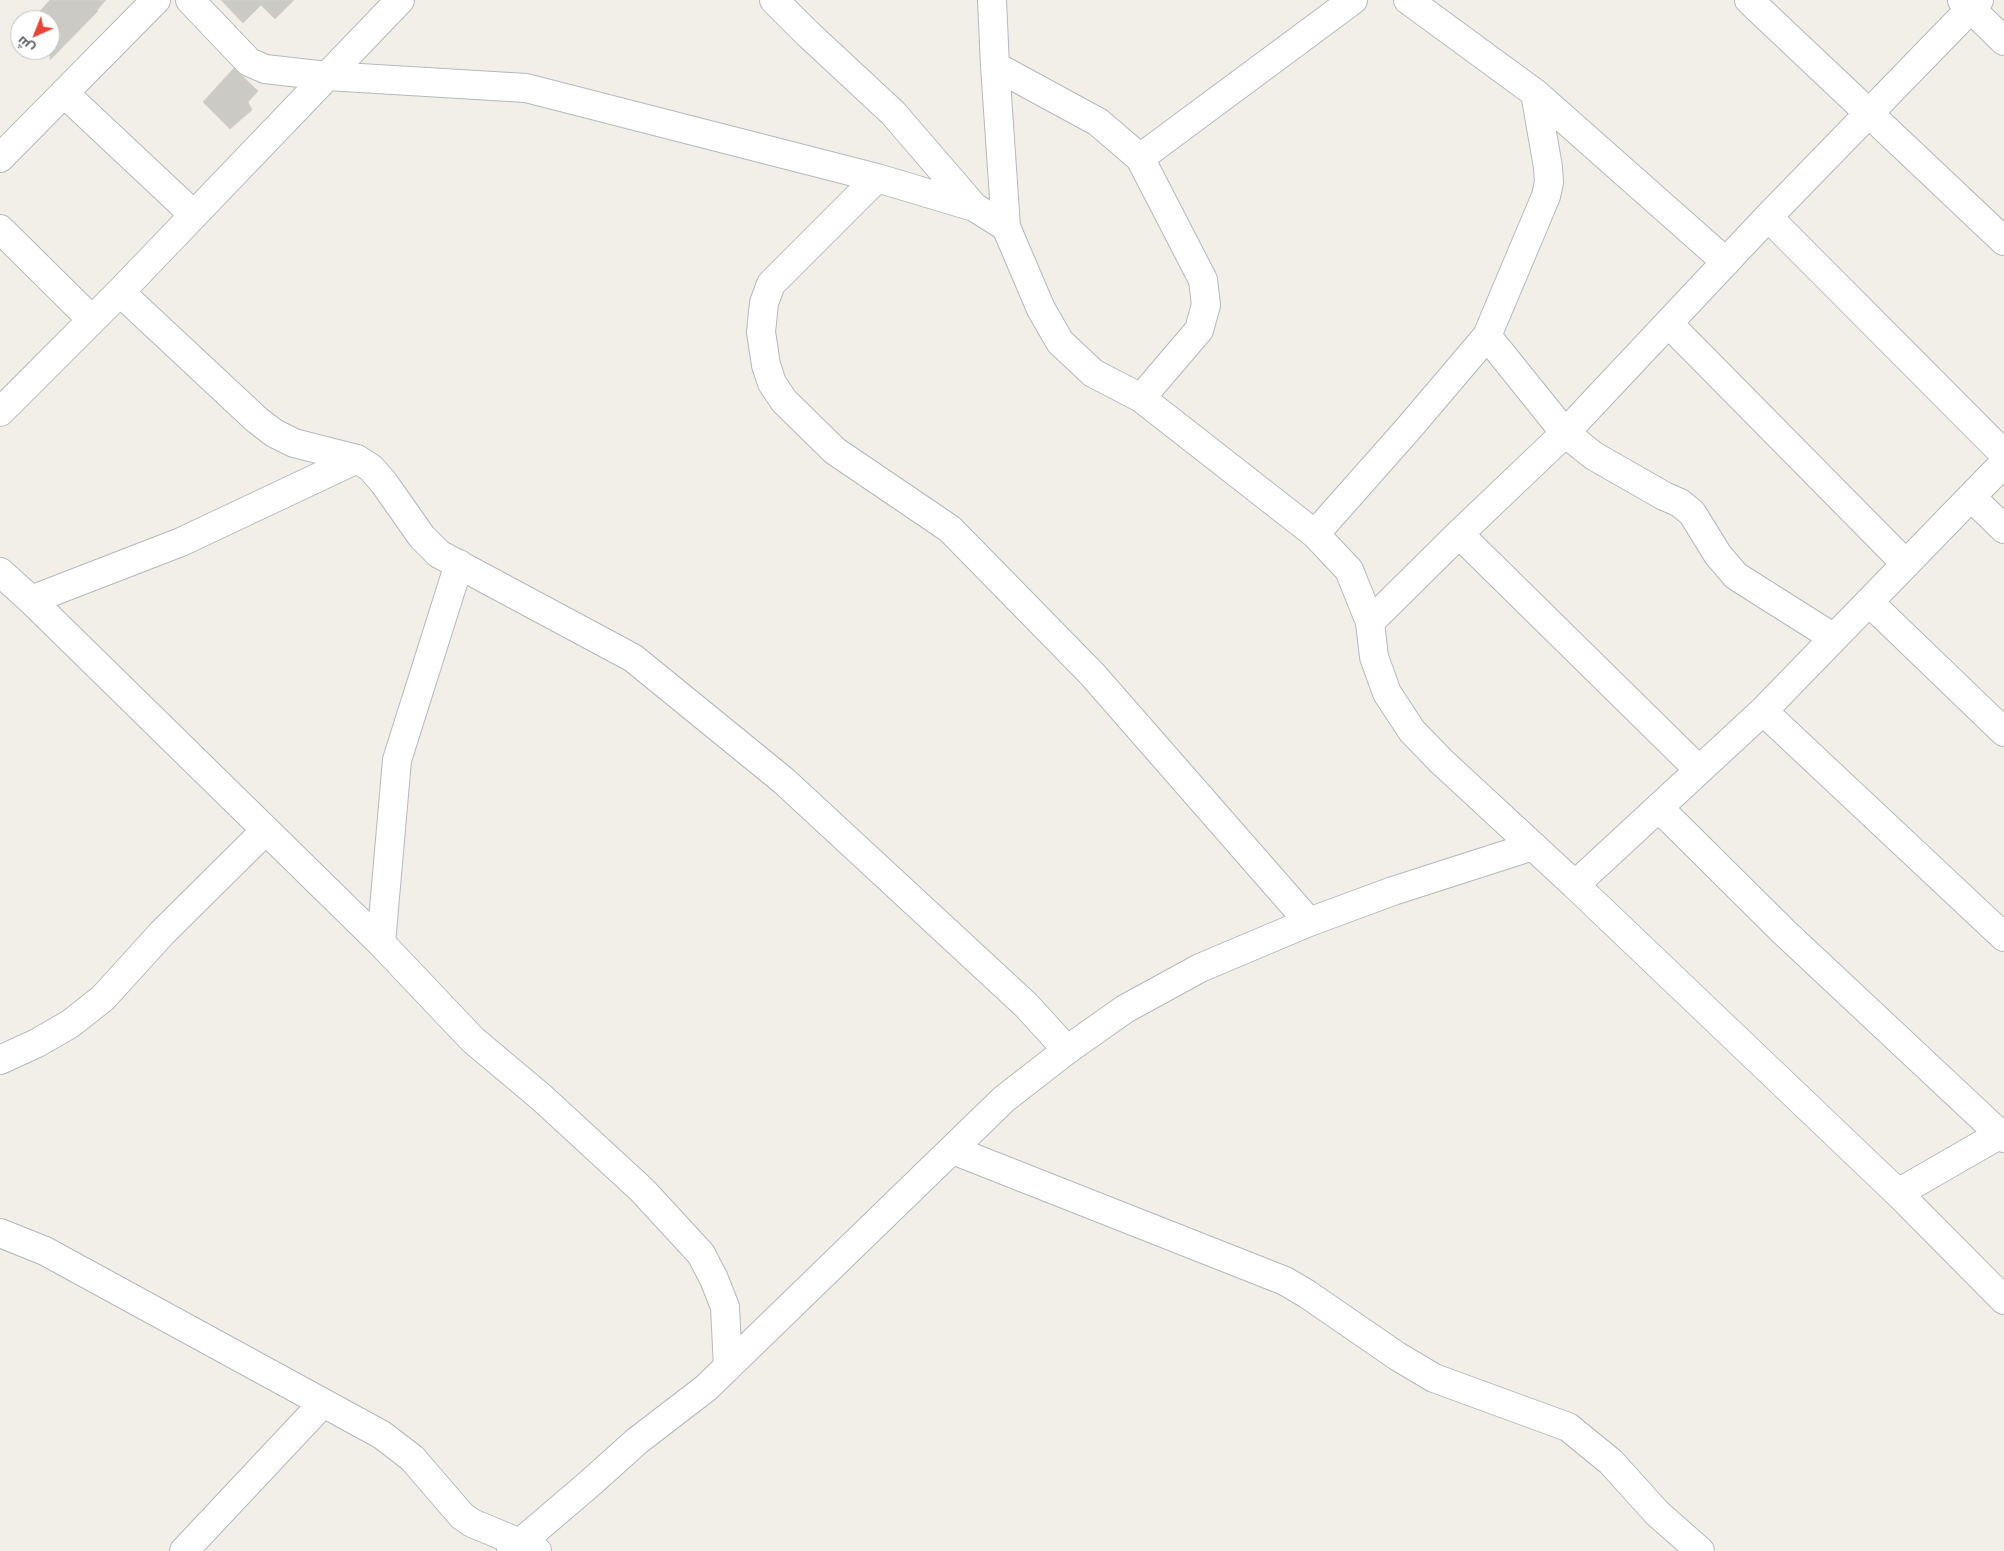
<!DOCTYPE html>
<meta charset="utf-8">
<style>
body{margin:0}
#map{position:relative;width:2004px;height:1551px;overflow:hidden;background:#f1efe8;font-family:Montserrat,Cairo,sans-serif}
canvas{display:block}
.north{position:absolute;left:10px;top:10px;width:50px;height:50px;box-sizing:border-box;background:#fff;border:1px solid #bfc1c3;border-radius:50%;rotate:224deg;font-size:14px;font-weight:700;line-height:20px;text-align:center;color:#5f6368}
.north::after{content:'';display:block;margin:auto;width:18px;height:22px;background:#ea4335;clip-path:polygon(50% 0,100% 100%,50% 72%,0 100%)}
</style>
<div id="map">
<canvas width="2004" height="1551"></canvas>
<div class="north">ش</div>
</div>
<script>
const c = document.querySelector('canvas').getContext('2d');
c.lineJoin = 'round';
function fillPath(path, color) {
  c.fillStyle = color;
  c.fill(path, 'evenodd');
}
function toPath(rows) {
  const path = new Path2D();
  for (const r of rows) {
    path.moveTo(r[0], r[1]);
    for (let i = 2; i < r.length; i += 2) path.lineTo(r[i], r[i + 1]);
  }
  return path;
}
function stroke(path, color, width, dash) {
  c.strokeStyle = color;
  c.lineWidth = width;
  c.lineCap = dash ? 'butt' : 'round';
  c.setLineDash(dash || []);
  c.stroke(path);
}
const building = toPath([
 [50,0,106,0,97,10,98,11,50,60,50,20,32,20,50,0],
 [221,0,294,0,275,19,261,5,243,23,221,0],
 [234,68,258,91,248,102,252,110,230,129,203,102,234,68]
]);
const minor = toPath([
 [190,0,249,62,265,69,327,76,526,88,877,178,974,207,1006,227,1041,309,1060,342,1093,373,1141,398,1315,534,1349,570,1370,622],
 [774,0,807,33,893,113,974,207],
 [992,0,995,66,1006,227],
 [1408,0,1535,93,1726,262],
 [1749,0,2004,241],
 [1962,0,2004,41],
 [995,66,1098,122,1140,158,1203,280,1206,305,1199,330,1141,398],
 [64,93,194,215],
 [0,158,156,0],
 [1140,158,1353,0],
 [877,178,771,284,764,303,761,332,766,365,772,383,784,401,835,451,950,529,1092,674,1309,922],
 [1768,217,2004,454],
 [0,229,92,320],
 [120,292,257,420,274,433,294,443,357,459,371,468,384,483,422,537,439,554,633,658,784,781,1026,1005,1067,1050],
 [1669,324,1906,564],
 [1487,336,1565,433,1594,456,1664,496,1680,503,1692,513,1718,555,1736,576,1834,638],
 [0,412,120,292,400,0],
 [2004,463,1763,711,1575,885,1898,1193,2004,1300],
 [1971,497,2004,529],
 [1315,534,1408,429,1487,336,1546,196,1549,182,1548,167,1535,93],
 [1459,534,1699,770],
 [0,572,31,600,381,943,473,1040,541,1097,642,1190,701,1254,714,1279,725,1307,728,1367],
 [31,600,181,542,357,459],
 [1869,602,2004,732],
 [1763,711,2004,937],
 [1659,808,1784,932,2004,1138],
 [1575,885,1441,761,1412,731,1387,693,1374,657,1370,622,1459,534,1565,433,1768,217,1979,0],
 [381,943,397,760,459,564],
 [0,1060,37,1043,70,1024,103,998,162,933,266,830],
 [953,1150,1285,1281,1307,1294,1397,1356,1434,1378,1568,1427,1611,1462,1657,1513,1700,1551],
 [1898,1193,2004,1132],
 [0,1233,45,1251,382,1435,412,1458,462,1516,472,1523,520,1543,511,1551],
 [184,1551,323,1403],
 [537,1551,520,1543,588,1485,637,1441,706,1388,1004,1099,1067,1050,1125,1009,1200,968,1309,922,1393,891,1533,846]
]);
fillPath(building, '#cccac5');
stroke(building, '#d6d1c6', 1);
stroke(minor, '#b5b8bc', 30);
stroke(minor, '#fff', 28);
</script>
